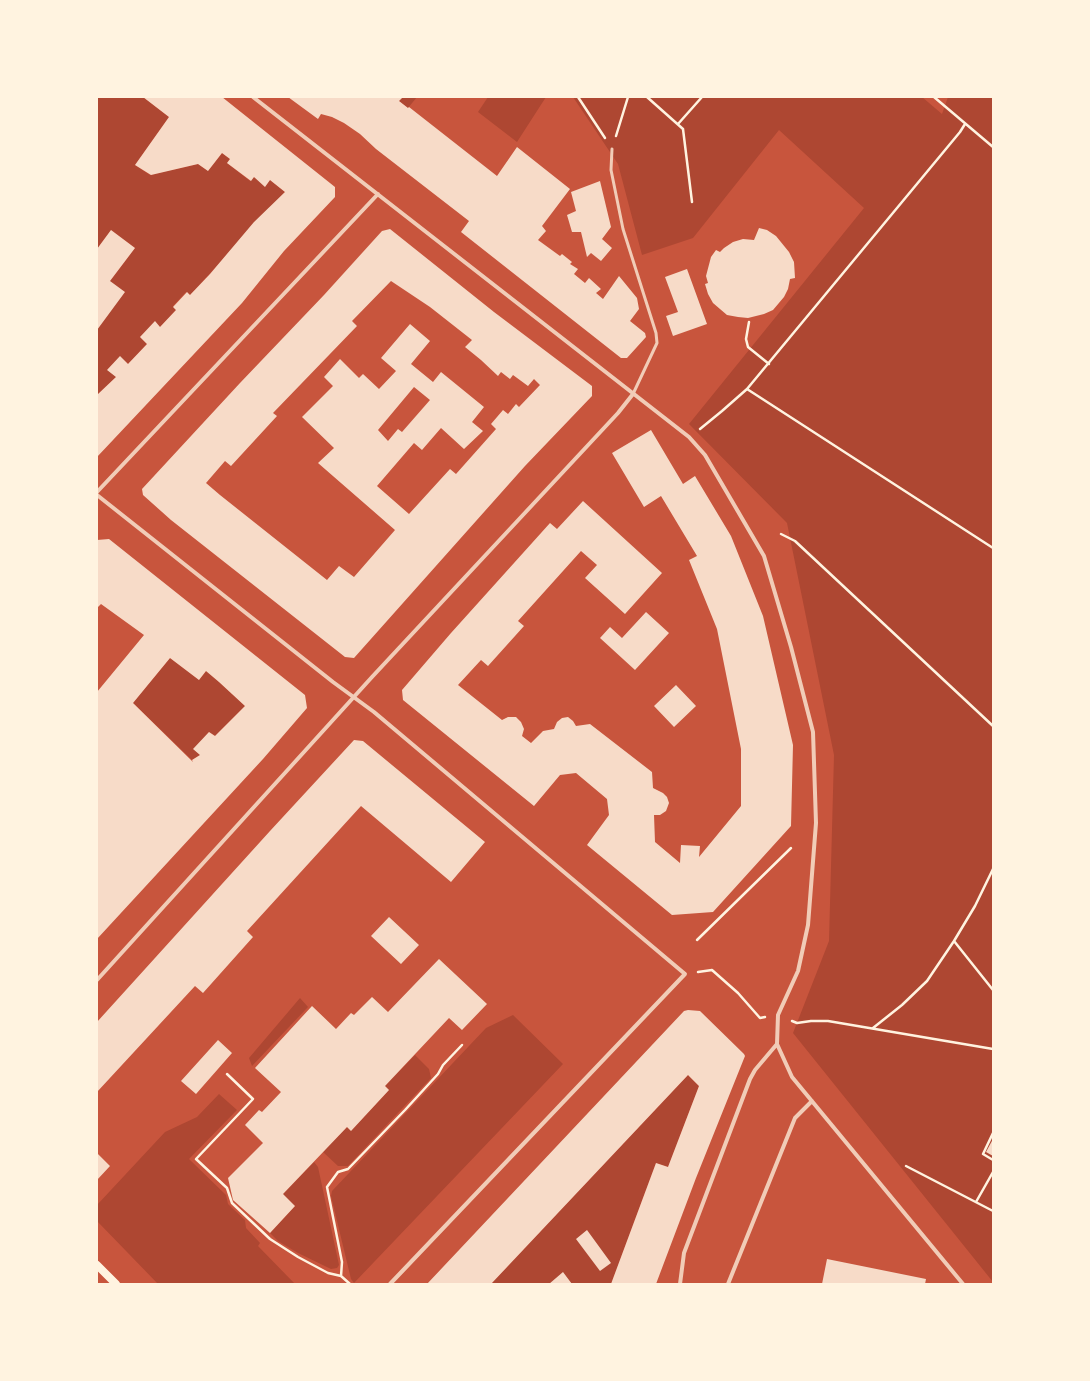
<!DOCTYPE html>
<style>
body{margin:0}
#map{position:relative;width:1090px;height:1381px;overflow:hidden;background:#c8553d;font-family:Signika,sans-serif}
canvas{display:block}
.frame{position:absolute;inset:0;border:98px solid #fff3e0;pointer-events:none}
</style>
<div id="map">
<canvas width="1090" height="1381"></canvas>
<div class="frame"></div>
</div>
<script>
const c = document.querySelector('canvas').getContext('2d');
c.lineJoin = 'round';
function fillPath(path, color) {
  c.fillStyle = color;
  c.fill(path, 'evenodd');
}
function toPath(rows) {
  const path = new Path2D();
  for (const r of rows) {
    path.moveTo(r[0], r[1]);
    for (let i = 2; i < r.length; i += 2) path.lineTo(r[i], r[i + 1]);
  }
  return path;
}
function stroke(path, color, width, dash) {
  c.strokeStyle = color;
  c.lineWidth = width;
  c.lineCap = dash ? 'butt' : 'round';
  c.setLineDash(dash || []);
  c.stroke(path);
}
const green = toPath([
 [97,97,143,97,169,117,135,165,150,175,198,164,208,171,222,153,230,159,227,163,250,181,254,177,265,186,270,180,285,192,190,295,186,292,173,306,176,310,160,327,155,322,140,337,147,344,128,364,120,357,108,369,116,377,97,395,97,330,110,281,135,248,111,230,97,249],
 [403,97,417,97,408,108,399,101],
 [488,97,546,97,517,142,478,112],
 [573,97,922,97,942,114,948,97,993,97,993,1282,793,1033,829,941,834,755,787,523,689,424,864,208,779,130,693,238,642,255,618,164],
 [170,658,199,680,206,671,219,682,245,706,215,736,209,732,194,749,200,755,192,760,133,703],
 [300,998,308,1007,252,1066,249,1058],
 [513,1015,563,1064,354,1283,351,1279,331,1196,332,1191,486,1028],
 [415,1055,429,1069,431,1078,348,1166,338,1166,323,1152,347,1127,351,1131,389,1090,385,1086],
 [688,1075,699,1086,668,1167,656,1163,611,1284,491,1284],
 [219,1094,237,1110,189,1159,226,1195,228,1204,245,1220,246,1228,260,1243,258,1246,295,1284,158,1284,97,1221,97,1205,165,1132,197,1117],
 [314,1162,318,1167,339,1265,337,1268,331,1269,298,1253,278,1241,270,1233,295,1206,283,1194]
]);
const building = toPath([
 [143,97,222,97,335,187,335,197,284,251,242,303,97,457,97,395,116,377,107,370,120,356,128,364,147,344,140,337,155,321,160,327,176,310,173,307,187,292,190,295,210,274,254,222,285,192,270,180,265,187,254,177,251,181,227,163,230,159,222,153,208,171,198,164,151,175,135,165,169,117],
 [288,97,403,97,399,101,408,108,409,107,497,176,517,147,570,189,542,226,546,231,538,240,560,256,562,254,572,262,570,264,578,269,574,274,585,283,589,278,601,289,596,293,603,299,619,276,637,298,639,309,630,321,645,333,646,337,627,358,621,358,461,232,469,221,376,149,360,134,344,123,332,117,321,114,318,119],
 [600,181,611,227,602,239,612,248,601,261,591,253,587,257,581,232,572,232,567,215,576,211,571,192],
 [759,228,767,230,776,236,789,252,794,262,795,278,790,279,788,289,784,297,773,310,764,314,748,318,738,317,727,315,713,303,708,294,705,284,708,283,706,276,711,257,716,250,720,252,724,248,733,242,743,239,754,240],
 [390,229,494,312,592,386,592,396,525,466,354,658,345,657,171,520,143,495,142,489,240,383,324,295,382,231],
 [391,281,430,307,472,340,465,347,481,360,498,376,501,372,510,379,513,375,528,386,534,379,540,385,519,407,516,404,508,414,503,410,491,424,496,429,456,474,450,469,409,514,377,486,414,443,422,450,441,428,464,449,483,431,472,422,484,407,441,372,433,382,411,364,430,341,410,324,381,358,396,371,379,389,363,374,359,378,340,359,324,377,333,386,302,417,334,448,318,463,395,530,354,577,339,566,327,580,220,495,206,483,225,461,231,466,277,416,273,413,357,326,352,321],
 [414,387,430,400,402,432,398,429,388,441,378,430],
 [111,230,135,248,110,281,125,292,97,330,97,249],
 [687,269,707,324,673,336,666,316,678,312,665,277],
 [651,430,683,484,695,476,731,536,763,616,793,745,791,826,713,912,672,915,587,845,609,815,607,799,576,773,560,775,534,806,403,700,402,690,451,633,550,523,557,529,583,501,662,573,625,614,585,578,597,565,581,551,518,621,524,626,488,666,481,660,458,685,502,720,508,717,516,717,521,722,524,729,522,736,531,743,543,731,554,729,557,722,562,718,568,717,573,721,576,726,590,724,652,772,653,788,663,793,667,797,669,803,666,811,660,815,654,815,655,842,680,863,681,845,700,846,699,857,741,806,741,749,717,629,689,560,697,556,661,496,644,507,612,453],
 [109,539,305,695,307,708,263,759,97,939,97,692,144,635,101,604,97,608,97,540],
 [170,658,199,680,206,671,219,682,245,706,215,736,209,732,193,749,200,755,192,760,193,762,133,703],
 [646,612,669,633,635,670,600,638,610,627,622,638],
 [676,685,696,706,674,727,654,706],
 [354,740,363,741,485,842,451,882,361,806,247,931,253,937,203,993,195,986,97,1092,97,1022,270,831],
 [389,917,419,945,401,964,371,936],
 [439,959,487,1004,462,1030,449,1018,385,1086,389,1090,351,1131,347,1127,283,1194,295,1206,270,1233,233,1200,228,1178,263,1143,245,1125,259,1110,262,1112,281,1092,255,1068,312,1006,336,1029,351,1013,354,1015,372,997,388,1012],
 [688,1010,700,1011,744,1054,745,1056,696,1178,656,1284,611,1284,656,1163,668,1167,699,1086,688,1075,491,1284,427,1284,684,1011],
 [218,1040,232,1053,196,1094,181,1081],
 [993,1139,993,1156,986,1152],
 [97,1153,110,1166,97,1180],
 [587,1230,611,1263,600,1271,576,1239],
 [827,1259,926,1279,925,1284,822,1284],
 [563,1272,572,1284,549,1284]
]);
const path = toPath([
 [578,97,605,138],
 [647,97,683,129,692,202],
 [934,97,993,147],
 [678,124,702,97],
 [616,136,628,97],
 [749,322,746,339,748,347,769,364],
 [747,389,993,548],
 [700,429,722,411,747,389,960,132,965,124],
 [781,534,795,541,993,726],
 [697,940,791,848],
 [954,941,993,990],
 [698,972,712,970,738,993,760,1018,765,1017],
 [792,1021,797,1023,811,1021,828,1021,993,1049],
 [873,1028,902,1005,927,981,954,941,975,906,993,869],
 [227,1074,253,1099,196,1159,227,1188,232,1203,270,1239,298,1257,328,1273,341,1276,350,1284],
 [993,1133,983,1154,993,1160],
 [906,1166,993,1211],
 [976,1202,993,1172],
 [341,1276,342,1262,327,1187,338,1172,348,1169,405,1110,438,1074,443,1065,462,1045]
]);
const service = toPath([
 [612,149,611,170,623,229,656,333,657,343,633,394]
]);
const minor = toPath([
 [253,97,689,437,705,455,764,556,791,647,813,732,816,823,808,925,798,971,778,1015,777,1044,792,1077,963,1284],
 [97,492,378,194],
 [97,495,333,682,374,712,685,974,390,1284],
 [97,980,372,677,618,413,633,394],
 [680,1284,684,1253,750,1079,755,1070,777,1044],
 [728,1284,795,1118,812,1101]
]);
const secondary = toPath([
 [97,1265,116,1284]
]);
fillPath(green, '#ae4732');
fillPath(building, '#f7dbc8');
stroke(path, '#fff3e0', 2.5);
stroke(service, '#f1ccb7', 3);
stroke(minor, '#f1ccb7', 4);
stroke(secondary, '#fff3e0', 8);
</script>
